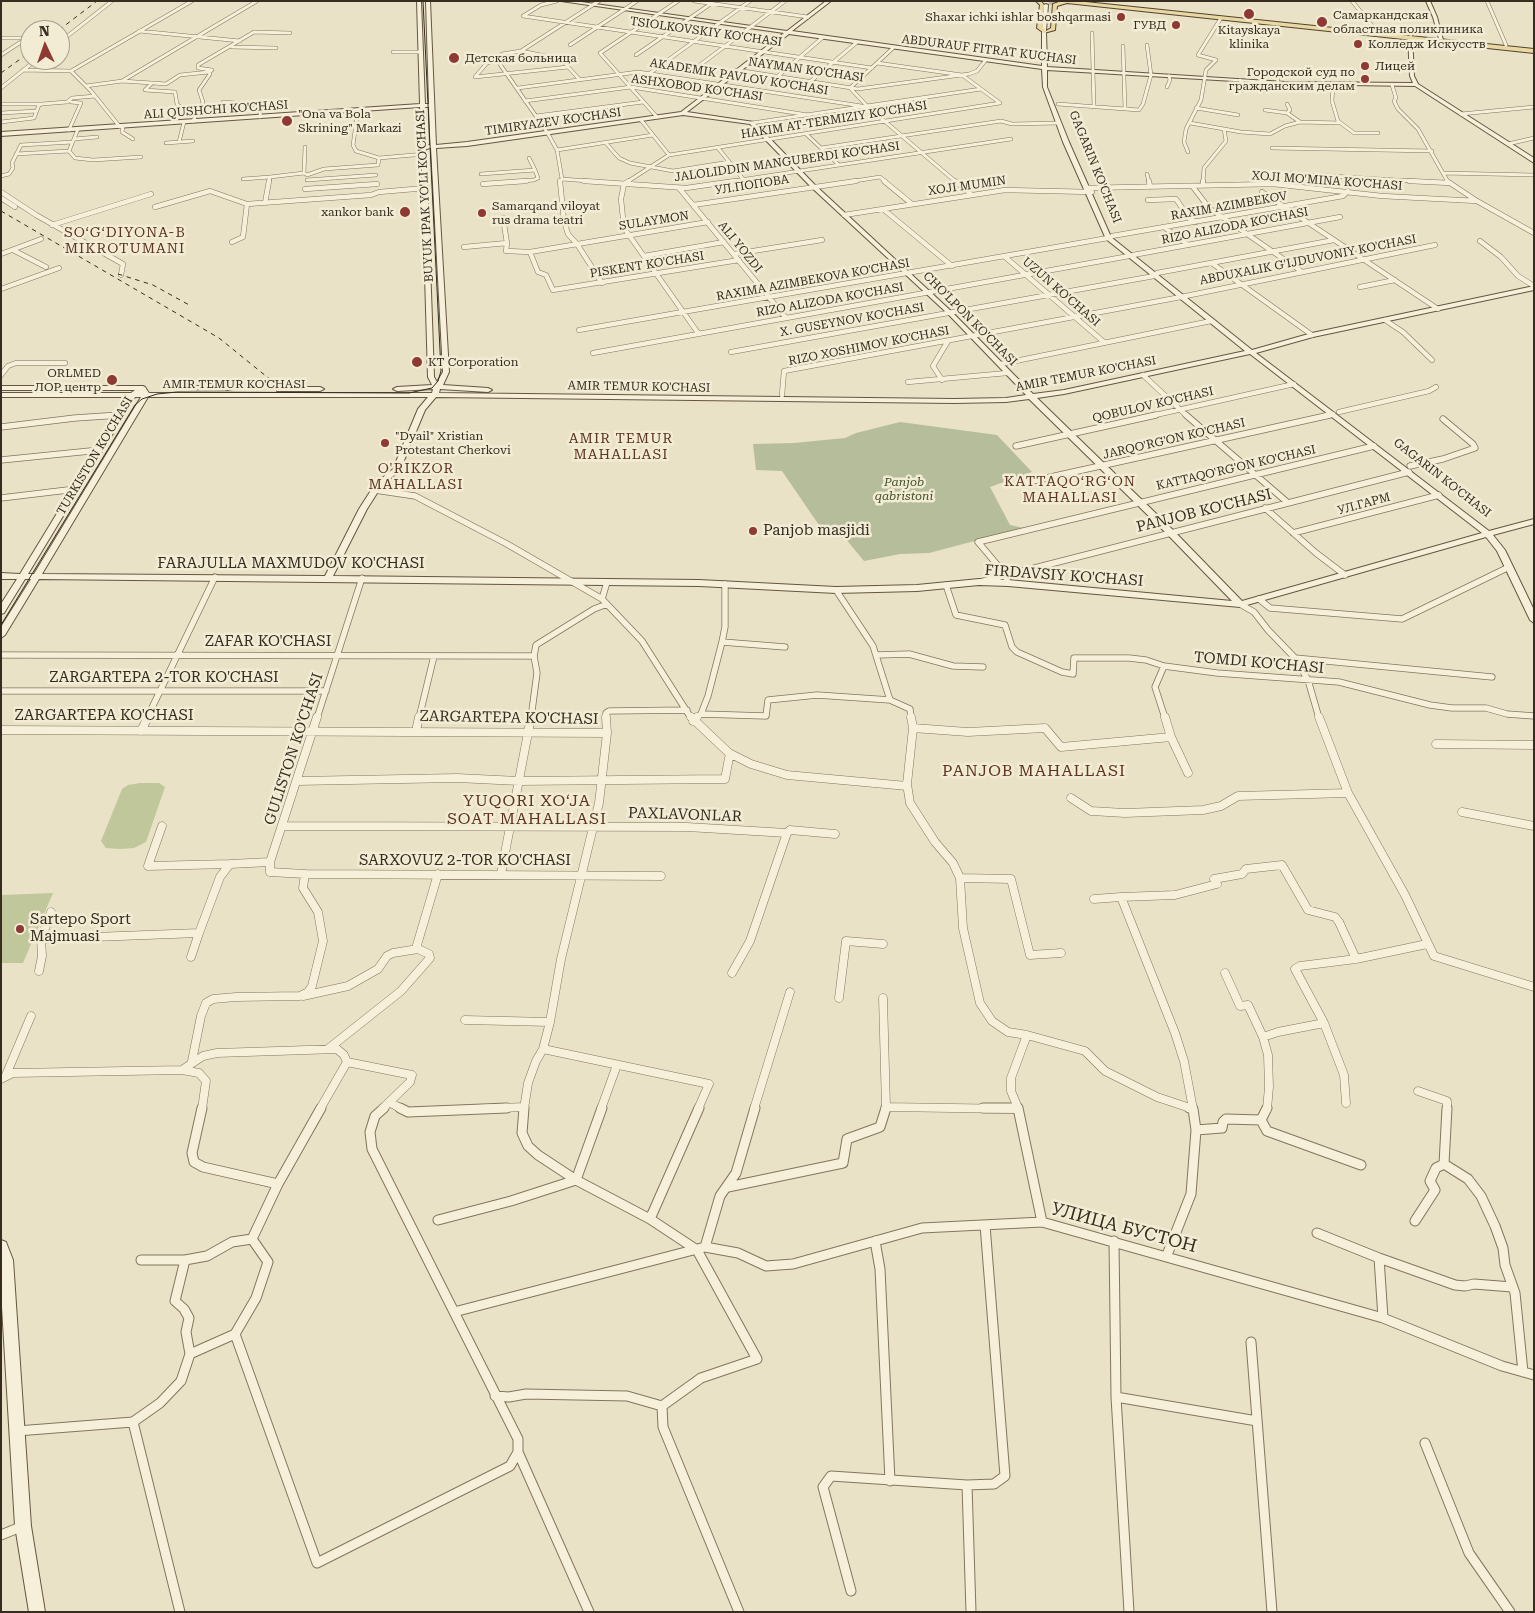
<!DOCTYPE html>
<meta charset="utf-8">
<style>
body{margin:0}
#map{position:relative;width:1535px;height:1613px;overflow:hidden;background:#eae2c7;font-family:"Roboto Serif",serif}
canvas{display:block}
.frame{position:absolute;inset:0;border:2px solid #362c20;pointer-events:none}
.north{position:absolute;left:20px;top:20px;width:50px;height:50px;box-sizing:border-box;background:#f2ecd5;border:1px solid #a79f8d;border-radius:50%;rotate:357deg;font-size:14px;font-weight:700;line-height:20px;text-align:center;color:#362c20}
.north::after{content:'';display:block;margin:auto;width:18px;height:22px;background:#8e3933;clip-path:polygon(50% 0,100% 100%,50% 72%,0 100%)}
</style>
<div id="map">
<canvas width="1535" height="1613"></canvas>
<div class="frame"></div>
<div class="north">N</div>
</div>
<script>
const c = document.querySelector('canvas').getContext('2d');
c.lineJoin = 'round';
function fillPath(path, color) {
  c.fillStyle = color;
  c.fill(path, 'evenodd');
}
function toPath(rows) {
  const path = new Path2D();
  for (const r of rows) {
    path.moveTo(r[0], r[1]);
    for (let i = 2; i < r.length; i += 2) path.lineTo(r[i], r[i + 1]);
  }
  return path;
}
function stroke(path, color, width, dash) {
  c.strokeStyle = color;
  c.lineWidth = width;
  c.lineCap = dash ? 'butt' : 'round';
  c.setLineDash(dash || []);
  c.stroke(path);
}
function drawText(font, color, halo, rows, align = 'center') {
  c.font = font + ' "Roboto Serif",serif';
  c.lineWidth = 5;
  c.setLineDash([]);
  c.textBaseline = 'middle';
  c.strokeStyle = halo;
  c.fillStyle = color;
  for (const [text, x, y, turn = 0] of rows) {
    c.save();
    c.translate(x, y);
    c.rotate((+turn || 0) * Math.PI / 180);
    c.textAlign = isNaN(turn) ? turn : align;
    if (halo) c.strokeText(text, 0, 0);
    c.fillText(text, 0, 0);
    c.restore();
  }
}
const green = toPath([
 [140,783,159,783,165,787,146,842,134,848,120,849,106,848,101,841,122,789,128,785],
 [53,893,23,963,1,963,1,895]
]);
const cemetery = toPath([
 [900,422,997,435,1032,472,990,487,1010,525,1024,528,929,553,900,554,864,561,845,538,821,528,782,471,756,470,753,444,794,443,845,438,856,433]
]);
const secondaryTunnel = toPath([
 [1051,1,1051,5]
]);
const streetFar4 = toPath([
 [557,1,541,5,523,16,872,68],
 [694,1,808,17],
 [1352,1,1374,28,1374,32],
 [1487,1,1506,45],
 [139,31,240,41],
 [1092,33,1094,107],
 [1,38,27,38],
 [60,42,112,1],
 [570,45,637,1],
 [1123,46,1125,109],
 [232,47,276,48],
 [521,51,599,1],
 [393,52,420,52],
 [1,55,27,38],
 [636,55,712,3],
 [497,60,487,63,475,77,568,67],
 [700,65,785,1],
 [23,70,71,71],
 [737,70,858,89,969,74,977,71,985,61],
 [650,73,750,1],
 [1267,74,1277,75,1278,83],
 [778,76,822,38],
 [1240,80,1243,83,1243,88,1264,91],
 [122,81,152,83,145,90,175,92,177,104,181,108,200,107],
 [811,81,856,43],
 [153,83,166,84,180,75,209,72,212,70,198,68,198,65,254,32,290,33],
 [1333,85,1332,101,1338,121,1354,133,1378,133],
 [1392,85,1396,98,1394,101,1398,109,1418,129,1448,182],
 [86,86,122,81,257,1],
 [1167,87,1170,80,1169,76],
 [1,88,36,60],
 [518,88,638,72,868,107],
 [850,88,893,48],
 [851,89,868,107,956,182],
 [525,101,631,87,808,115],
 [223,102,261,105,260,117],
 [1,104,42,104],
 [1058,104,1139,110,1143,104,1151,75,1147,45],
 [1287,104,1290,110,1287,113,1300,122],
 [1196,108,1238,115],
 [358,110,353,145,356,151,379,158,425,154],
 [1265,110,1287,113],
 [1,113,37,111],
 [1461,114,1534,107],
 [536,116,643,102],
 [657,117,600,53,678,1],
 [641,120,669,155],
 [193,121,203,102,199,90,210,74],
 [1,122,34,118,39,105,42,104,67,102,72,98,95,96],
 [752,123,981,89],
 [1190,123,1241,132,1270,134,1285,126,1300,122,1340,123],
 [123,126,122,132,133,139],
 [120,127,91,91,71,71,192,1],
 [78,129,69,151,75,158,93,160,141,157],
 [69,130,81,103,71,102],
 [806,134,839,165],
 [74,139,97,137],
 [179,142,184,122],
 [605,142,619,158,630,163,673,171,729,162],
 [166,143,193,141],
 [1508,144,1534,138],
 [305,147,304,173,306,174],
 [718,148,743,179],
 [821,148,1001,121,1012,124,1059,123],
 [1272,148,1432,151],
 [557,150,653,135],
 [1188,152,1184,142,1186,129,1201,100,1206,70,1216,60,1198,55,1221,18],
 [16,154,69,151],
 [1292,173,1292,182],
 [1443,173,1534,175],
 [481,174,535,170,529,158],
 [1147,174,1149,182],
 [307,175,324,169,378,165,379,158],
 [1314,175,1430,182],
 [1,176,9,174,13,168,12,163,21,145,73,142],
 [243,179,270,177],
 [562,179,601,182],
 [307,180,376,175],
 [269,182,270,177,304,173],
 [511,182,534,180,538,178,535,170],
 [560,182,562,179,557,150,547,132,497,60,502,54,521,51,561,59,580,80],
 [627,182,669,155,1000,103,962,75,877,63],
 [727,182,1011,139],
 [848,182,880,177,886,182],
 [1203,182,1204,168,1226,141,1224,129]
]);
const streetFar3 = toPath([
 [560,181,564,221,568,234,577,244,602,283],
 [584,181,686,188,735,181],
 [629,181,624,184,621,199,624,228,698,333],
 [884,181,912,204],
 [955,181,972,195],
 [1149,181,1150,187],
 [1292,181,1292,186],
 [1409,181,1450,183],
 [1447,181,1477,201,1534,233],
 [483,184,526,181],
 [1203,185,1203,181],
 [1193,187,1209,208,1301,271],
 [679,188,786,318],
 [1086,188,1273,184,1382,196,1477,201],
 [305,189,377,184],
 [1,192,36,215,123,264,121,275],
 [1262,192,1438,309],
 [1,198,15,207],
 [1148,200,1176,199,1189,218,1196,222],
 [265,203,269,181],
 [693,205,856,181],
 [155,207,210,191,247,204,371,195,379,192,426,188],
 [883,209,952,266],
 [844,215,1005,190,1092,192],
 [503,218,507,243],
 [52,225,151,194],
 [1164,227,1188,245],
 [1112,236,1343,196,1348,191],
 [1480,241,1501,257,1518,276,1534,286],
 [232,242,243,237,247,204],
 [464,247,507,243,506,251,530,252,708,222],
 [13,250,46,267],
 [530,252,538,272,546,275,553,290,739,260],
 [1,254,41,239],
 [734,254,822,240],
 [1133,255,1340,217],
 [644,256,724,242],
 [1004,256,1105,343],
 [1213,264,1312,335],
 [1157,273,1334,240],
 [1360,287,1395,280],
 [1,289,59,268],
 [1385,320,1403,332,1432,360],
 [579,330,1108,238],
 [731,352,1154,276],
 [593,353,1129,256],
 [1001,364,1211,321],
 [1,375,8,366,16,363,65,363],
 [1143,375,1187,416],
 [942,380,933,366,948,341],
 [908,382,1007,373],
 [782,395,784,371,1181,297,1435,245],
 [1339,412,1429,391,1436,387],
 [106,416,120,415],
 [1151,416,1294,384],
 [1324,416,1333,414]
]);
const streetFar2 = toPath([
 [1186,415,1287,502],
 [1,427,75,418,120,415],
 [1016,446,1156,415],
 [1,460,100,450],
 [1410,466,1443,459,1475,448,1473,444,1443,419],
 [1019,484,1330,415],
 [375,490,415,496,507,544,602,599,642,641,691,718],
 [1,498,76,489],
 [1265,508,1316,553,1345,575],
 [1293,533,1439,495],
 [980,582,1409,472],
 [1008,583,1005,574,978,542,1374,446],
 [946,585,956,615,1005,625,1012,647,1017,652,1062,672,1073,674,1074,658,1129,658,1146,660,1164,666],
 [836,590,873,646,890,700],
 [602,599,607,582],
 [1259,599,1270,608,1402,619,1509,567],
 [1240,604,1254,612,1268,630,1295,658,1308,680,1319,718],
 [722,642,785,647],
 [1,655,534,656],
 [877,655,909,654,953,666,983,667],
 [1295,658,1492,677],
 [1,691,326,691],
 [701,714,766,716,768,700,817,695,890,700,910,709,911,718],
 [147,718,215,577],
 [317,718,362,578],
 [419,718,434,656],
 [531,718,537,673,534,656,536,645,594,609,607,604],
 [606,718,606,713,609,711,687,710],
 [696,718,701,714,708,696,722,642,725,627,725,584],
 [1165,718,1155,687,1164,666,1217,673,1339,682,1430,705,1452,708,1486,708,1507,714,1534,716]
]);
const streetFar1 = toPath([
 [317,717,270,862,270,872,305,874,661,876],
 [606,717,607,733],
 [691,717,729,753,751,764,787,775,907,786],
 [911,717,913,728,907,784,910,803,935,842,953,863,960,878,963,928,980,1003,992,1021,1008,1032,1027,1035,1085,1051,1105,1071,1157,1097,1193,1109],
 [1319,717,1348,793,1405,895,1434,956,1534,987],
 [693,721,697,717],
 [913,728,968,732,1045,728,1061,747,1171,737,1165,717],
 [1,730,607,733,599,803,561,959,550,1022,543,1049,536,1061,528,1083,524,1109],
 [141,731,148,717],
 [416,731,419,717],
 [1171,737,1188,773],
 [1436,744,1534,745],
 [297,781,457,778,519,781,725,779,729,758],
 [1071,798,1091,811,1125,813,1203,810,1221,806,1238,796,1348,793],
 [1462,812,1534,826],
 [162,826,148,866,230,864],
 [282,826,687,827,787,833,790,830,835,834],
 [501,874,531,717],
 [960,878,1011,879,1030,955,1061,953],
 [1121,897,1175,895,1217,884,1214,879,1242,874,1246,869,1282,865,1308,910,1335,917,1339,922,1356,959],
 [1094,899,1121,897,1175,1033,1184,1061,1193,1109],
 [51,912,41,939,199,933,220,877,230,864,270,862],
 [191,957,199,933],
 [39,971,42,956,41,939],
 [732,973,750,941,787,833],
 [1225,973,1240,1006,1248,1005,1263,1037],
 [303,996,348,986,378,969,387,956,393,953,418,949],
 [839,998,846,941,883,944],
 [883,998,886,1107,1018,1109],
 [465,1020,550,1022],
 [1324,1023,1344,1075,1346,1103],
 [328,1049,401,991,430,958,429,954,418,949,417,945,438,874],
 [543,1049,709,1084,698,1109],
 [192,1061,201,1016,206,1003,213,999,236,997,300,996,308,992,312,986,323,941,318,912,303,888,305,874],
 [182,1070,199,1073,206,1081,202,1109],
 [6,1075,31,1016],
 [1,1079,13,1073,182,1070,203,1056,217,1053,337,1049,344,1055,347,1062,412,1075,410,1082,382,1109],
 [1418,1091,1447,1101,1447,1109],
 [389,1102,402,1109],
 [1018,1108,1011,1091,1011,1078,1027,1035],
 [320,1109,347,1062],
 [478,1109,524,1107],
 [601,1109,617,1065],
 [754,1109,790,992],
 [885,1109,886,1107],
 [1267,1109,1269,1087,1268,1055,1263,1037,1278,1032,1324,1023,1295,969,1300,966,1356,959,1427,944]
]);
const street = toPath([
 [202,1108,192,1153,194,1162,203,1167,278,1184],
 [384,1108,375,1116,370,1132,372,1149,518,1439,518,1452,589,1612],
 [400,1108,408,1112,507,1108],
 [524,1108,522,1133,528,1146,538,1155,576,1180,650,1219,697,1250,757,1359,701,1378,662,1406,663,1427,739,1612],
 [983,1108,1018,1108,1042,1222],
 [1447,1108,1444,1164,1468,1179,1481,1196,1495,1226,1503,1248,1505,1265,1515,1293,1523,1372],
 [1261,1120,1267,1131,1361,1165],
 [1196,1130,1222,1128,1223,1122,1226,1119,1261,1120,1267,1108],
 [728,1187,843,1163,847,1139,880,1127,886,1108],
 [650,1219,699,1108],
 [438,1220,511,1201,576,1180,602,1108],
 [1415,1221,1435,1190,1430,1181,1436,1168,1444,1164],
 [1317,1233,1379,1258,1455,1285,1465,1286,1474,1284,1512,1287],
 [875,1241,880,1269,890,1481],
 [1114,1241,1116,1397,1129,1612],
 [705,1247,720,1196,736,1173,755,1108],
 [1167,1255,1191,1194,1196,1130,1193,1109,1189,1108],
 [1379,1258,1383,1318],
 [141,1260,185,1260,175,1301,184,1309,189,1318,186,1332,190,1354],
 [185,1260,207,1256,232,1242,252,1239],
 [454,1312,705,1247,738,1253,766,1266,793,1264,922,1228,1042,1222,1383,1318,1502,1366,1534,1375],
 [235,1334,317,1563,510,1466,518,1452],
 [1251,1342,1272,1612],
 [495,1396,509,1397,526,1394,627,1396,662,1406],
 [1116,1397,1257,1421],
 [133,1422,180,1612],
 [17,1431,133,1422,160,1403,181,1381,190,1354,235,1334,256,1298,268,1262,252,1239,278,1184,321,1108],
 [1425,1443,1469,1553,1510,1612],
 [967,1485,971,1612],
 [1,1535,23,1526],
 [851,1591,823,1487,831,1476,967,1485,994,1484,1005,1476,985,1225]
]);
const secondary = toPath([
 [417,1,421,1,425,104,429,104,426,1,430,1,436,145,467,142,681,112,784,33,561,1,574,1,787,31,826,1,831,1,792,31,1042,66,1042,31,1044,5,1046,4,1048,5,1046,31,1047,67,1285,82,1413,83,1410,76,1408,36,1412,35,1414,76,1418,84,1534,158,1534,163,1415,86,1285,84,1047,70,1047,87,1069,142,1111,237,1252,350,1312,333,1534,286,1534,290,1313,337,1256,353,1489,531,1534,519,1534,524,1493,535,1505,550,1534,610,1534,623,1530,620,1497,551,1486,537,1240,607,1008,586,979,585,917,591,836,593,699,586,39,579,5,635,1,638,1,627,31,579,25,579,4,613,1,614,1,604,17,579,1,579,1,573,20,574,128,397,1,397,1,393,131,393,135,390,1,390,1,386,143,386,145,387,149,393,432,393,433,389,397,391,393,389,397,387,432,385,428,377,420,107,1,136,1,132,420,104,417,1],
 [789,34,1042,69,1043,87,1063,142,1106,239,1245,351,1064,390,1033,394,952,312,815,185,754,122,687,112,789,34],
 [425,107,429,107,430,145,426,145,425,107],
 [683,115,750,124,811,187,948,314,1026,395,1006,398,954,399,439,393,440,389,488,392,492,390,488,388,443,385,449,372,436,148,467,146,683,115],
 [431,148,443,372,437,382,434,377,426,149,431,148],
 [1250,354,1482,533,1242,601,1173,530,1037,398,1064,394,1250,354],
 [135,397,141,397,34,574,28,574,135,397],
 [148,397,428,397,418,409,393,469,375,484,359,509,325,576,42,574,148,397],
 [436,397,954,403,1006,402,1029,399,1167,534,1232,601,1008,580,979,579,917,585,836,587,699,580,333,576,367,509,381,487,400,470,425,410,436,397],
 [1426,1,1430,1,1437,17,1443,40,1439,39,1433,17,1426,1],
 [182,386,230,386,234,388,230,390,180,389,178,388,182,386],
 [277,387,320,387,324,389,320,391,277,391,277,387],
 [1,1240,6,1242,13,1260,31,1526,45,1612,29,1612,15,1526,1,1290,1,1240]
]);
const primary = toPath([
 [1036,1,1041,1,1044,5,1043,28,1046,31,1051,28,1053,4,1059,2,1058,1,1076,1,1534,49,1534,53,1067,3,1057,6,1055,30,1044,33,1037,28,1040,5,1036,1]
]);
const tram = toPath([
 [1,625,135,405,142,399,157,394,177,392,409,393,432,388,438,381,441,371,423,1]
]);
const rail = toPath([
 [59,30,97,1],
 [1,73,30,52],
 [1,211,219,338,277,385],
 [118,274,153,285,191,306]
]);
const markers = [
 [1249,14,6,"#8e3933"],
 [1121,17,5,"#8e3933"],
 [1322,22,6,"#8e3933"],
 [1176,25,5,"#8e3933"],
 [1358,44,5,"#8e3933"],
 [454,58,6,"#8e3933"],
 [1365,66,5,"#8e3933"],
 [1365,79,5,"#8e3933"],
 [287,121,6,"#8e3933"],
 [405,212,6,"#8e3933"],
 [482,213,5,"#8e3933"],
 [417,362,6,"#8e3933"],
 [112,380,6,"#8e3933"],
 [385,443,5,"#8e3933"],
 [753,531,5,"#8e3933"],
 [20,929,5,"#8e3933"]
];
const farPoinames = [
 ["Самаркандская",1333,15],
 ["областная поликлиника",1333,29],
 ["Shaxar ichki ishlar boshqarmasi",1111,17,"right"],
 ["ГУВД",1166,25,"right"],
 ["Kitayskaya",1249,30,"center"],
 ["klinika",1249,44,"center"],
 ["Колледж Искусств",1368,44],
 ["Детская больница",465,58],
 ["Лицей",1375,66],
 ["Городской суд по",1355,72,"right"],
 ["гражданским делам",1355,86,"right"],
 ["\"Ona va Bola",298,114],
 ["Skrining\" Markazi",298,128],
 ["Samarqand viloyat",492,206],
 ["rus drama teatri",492,220],
 ["xankor bank",394,212,"right"],
 ["KT Corporation",428,362],
 ["ORLMED",101,373,"right"],
 ["ЛОР центр",101,387,"right"],
 ["\"Dyail\" Xristian",395,436],
 ["Protestant Cherkovi",395,450]
];
const farStreetnames = [
 ["TSIOLKOVSKIY KO'CHASI",706,32,8],
 ["ABDURAUF FITRAT KUCHASI",989,50,7],
 ["NAYMAN KO'CHASI",806,70,8],
 ["AKADEMIK PAVLOV KO'CHASI",739,77,9],
 ["ASHXOBOD KO'CHASI",697,88,8],
 ["ALI QUSHCHI KO'CHASI",216,110,-4],
 ["HAKIM AT-TERMIZIY KO'CHASI",834,120,-9],
 ["TIMIRYAZEV KO'CHASI",553,122,-8],
 ["JALOLIDDIN MANGUBERDI KO'CHASI",787,162,-8],
 ["GAGARIN KO'CHASI",1095,167,68],
 ["XOJI MO'MINA KO'CHASI",1327,181,4],
 ["УЛ.ПОПОВА",752,185,-9],
 ["XOJI MUMIN",967,186,-8],
 ["BUYUK IPAK YO'LI KO'CHASI",425,196,-93],
 ["RAXIM AZIMBEKOV",1229,206,-10],
 ["SULAYMON",654,221,-9],
 ["RIZO ALIZODA KO'CHASI",1235,226,-11],
 ["ALI YOZDI",740,247,51],
 ["ABDUXALIK G'IJDUVONIY KO'CHASI",1308,260,-11],
 ["PISKENT KO'CHASI",647,265,-9],
 ["RAXIMA AZIMBEKOVA KO'CHASI",813,280,-10],
 ["UZUN KO'CHASI",1061,292,41],
 ["RIZO ALIZODA KO'CHASI",830,300,-10],
 ["CHO'LPON KO'CHASI",970,319,45],
 ["X. GUSEYNOV KO'CHASI",852,320,-10],
 ["RIZO XOSHIMOV KO'CHASI",869,346,-11],
 ["AMIR TEMUR KO'CHASI",1086,374,-11],
 ["AMIR TEMUR KO'CHASI",234,384],
 ["AMIR TEMUR KO'CHASI",639,387,1],
 ["QOBULOV KO'CHASI",1153,405,-13],
 ["JARQO'RG'ON KO'CHASI",1174,439,-13],
 ["TURKISTON KO'CHASI",95,456,-59],
 ["KATTAQO'RG'ON KO'CHASI",1236,468,-13],
 ["GAGARIN KO'CHASI",1442,478,38],
 ["УЛ.ГАРМ",1364,504,-15]
];
const farParknames = [
 ["Panjob",904,482],
 ["qabristoni",904,496]
];
const farNeighbourhoodnames = [
 ["SO‘G‘DIYONA-B",125,233],
 ["MIKROTUMANI",125,249],
 ["AMIR TEMUR",621,439],
 ["MAHALLASI",621,455],
 ["O'RIKZOR",416,469],
 ["MAHALLASI",416,485],
 ["KATTAQO‘RG‘ON",1070,482],
 ["MAHALLASI",1070,498]
];
const streetNames = [
 ["PANJOB KO'CHASI",1204,511,-14],
 ["FARAJULLA MAXMUDOV KO'CHASI",291,564],
 ["FIRDAVSIY KO'CHASI",1064,576,4],
 ["ZAFAR KO'CHASI",268,642],
 ["TOMDI KO'CHASI",1259,663,5],
 ["ZARGARTEPA 2-TOR KO'CHASI",164,678],
 ["ZARGARTEPA KO'CHASI",104,716],
 ["ZARGARTEPA KO'CHASI",509,718,1],
 ["GULISTON KO'CHASI",294,749,-72],
 ["PAXLAVONLAR",685,815,2],
 ["SARXOVUZ 2-TOR KO'CHASI",465,861]
];
const poiNames = [
 ["Panjob masjidi",763,531],
 ["Sartepo Sport",30,920],
 ["Majmuasi",30,937]
];
const neighbourhoodNames = [
 ["PANJOB MAHALLASI",1034,771],
 ["YUQORI XO‘JA",527,801],
 ["SOAT MAHALLASI",527,819]
];
const nearStreetnames = [
 ["УЛИЦА БУСТОН",1124,1228,15]
];
fillPath(green, '#bfc79b');
fillPath(cemetery, '#b6bd9a');
stroke(secondaryTunnel, '#c6bea6', 5, [5, 2.5]);
stroke(streetFar4, '#84755e', 4);
stroke(streetFar3, '#84755e', 5.5);
stroke(streetFar2, '#84755e', 7);
stroke(streetFar1, '#84755e', 9);
stroke(street, '#84755e', 11);
stroke(secondary, '#665641', 2);
stroke(primary, '#524331', 2);
stroke(streetFar4, '#f6efd9', 3);
stroke(streetFar3, '#f6efd9', 4.5);
stroke(streetFar2, '#f6efd9', 5.5);
stroke(streetFar1, '#f6efd9', 8);
stroke(street, '#f6efd9', 9);
fillPath(secondary, '#f6efd9');
fillPath(primary, '#ead8a2');
stroke(tram, '#362c20', 1);
stroke(rail, '#362c20', 1, [4.5, 4.5]);
for (const [x, y, r, color] of markers) {
  const dot = new Path2D();
  dot.arc(x, y, r, 0, 2 * Math.PI);
  c.fillStyle = color;
  c.fill(dot);
  stroke(dot, '#f2ecd5', 2);
}
drawText('12px', '#362c20', '#f2ecd5', farPoinames, 'left');
drawText('12px', '#362c20', '#f2ecd5', farStreetnames);
drawText('italic 12px', '#445029', '#f2ecd5', farParknames);
c.letterSpacing = '1px';
drawText('14px', '#5e3423', '#f2ecd5', farNeighbourhoodnames);
c.letterSpacing = '0px';
drawText('15px', '#362c20', '#f2ecd5', streetNames);
drawText('15px', '#362c20', '#f2ecd5', poiNames, 'left');
c.letterSpacing = '1px';
drawText('16px', '#5e3423', '#f2ecd5', neighbourhoodNames);
c.letterSpacing = '0px';
drawText('18px', '#362c20', '#f2ecd5', nearStreetnames);
</script>
